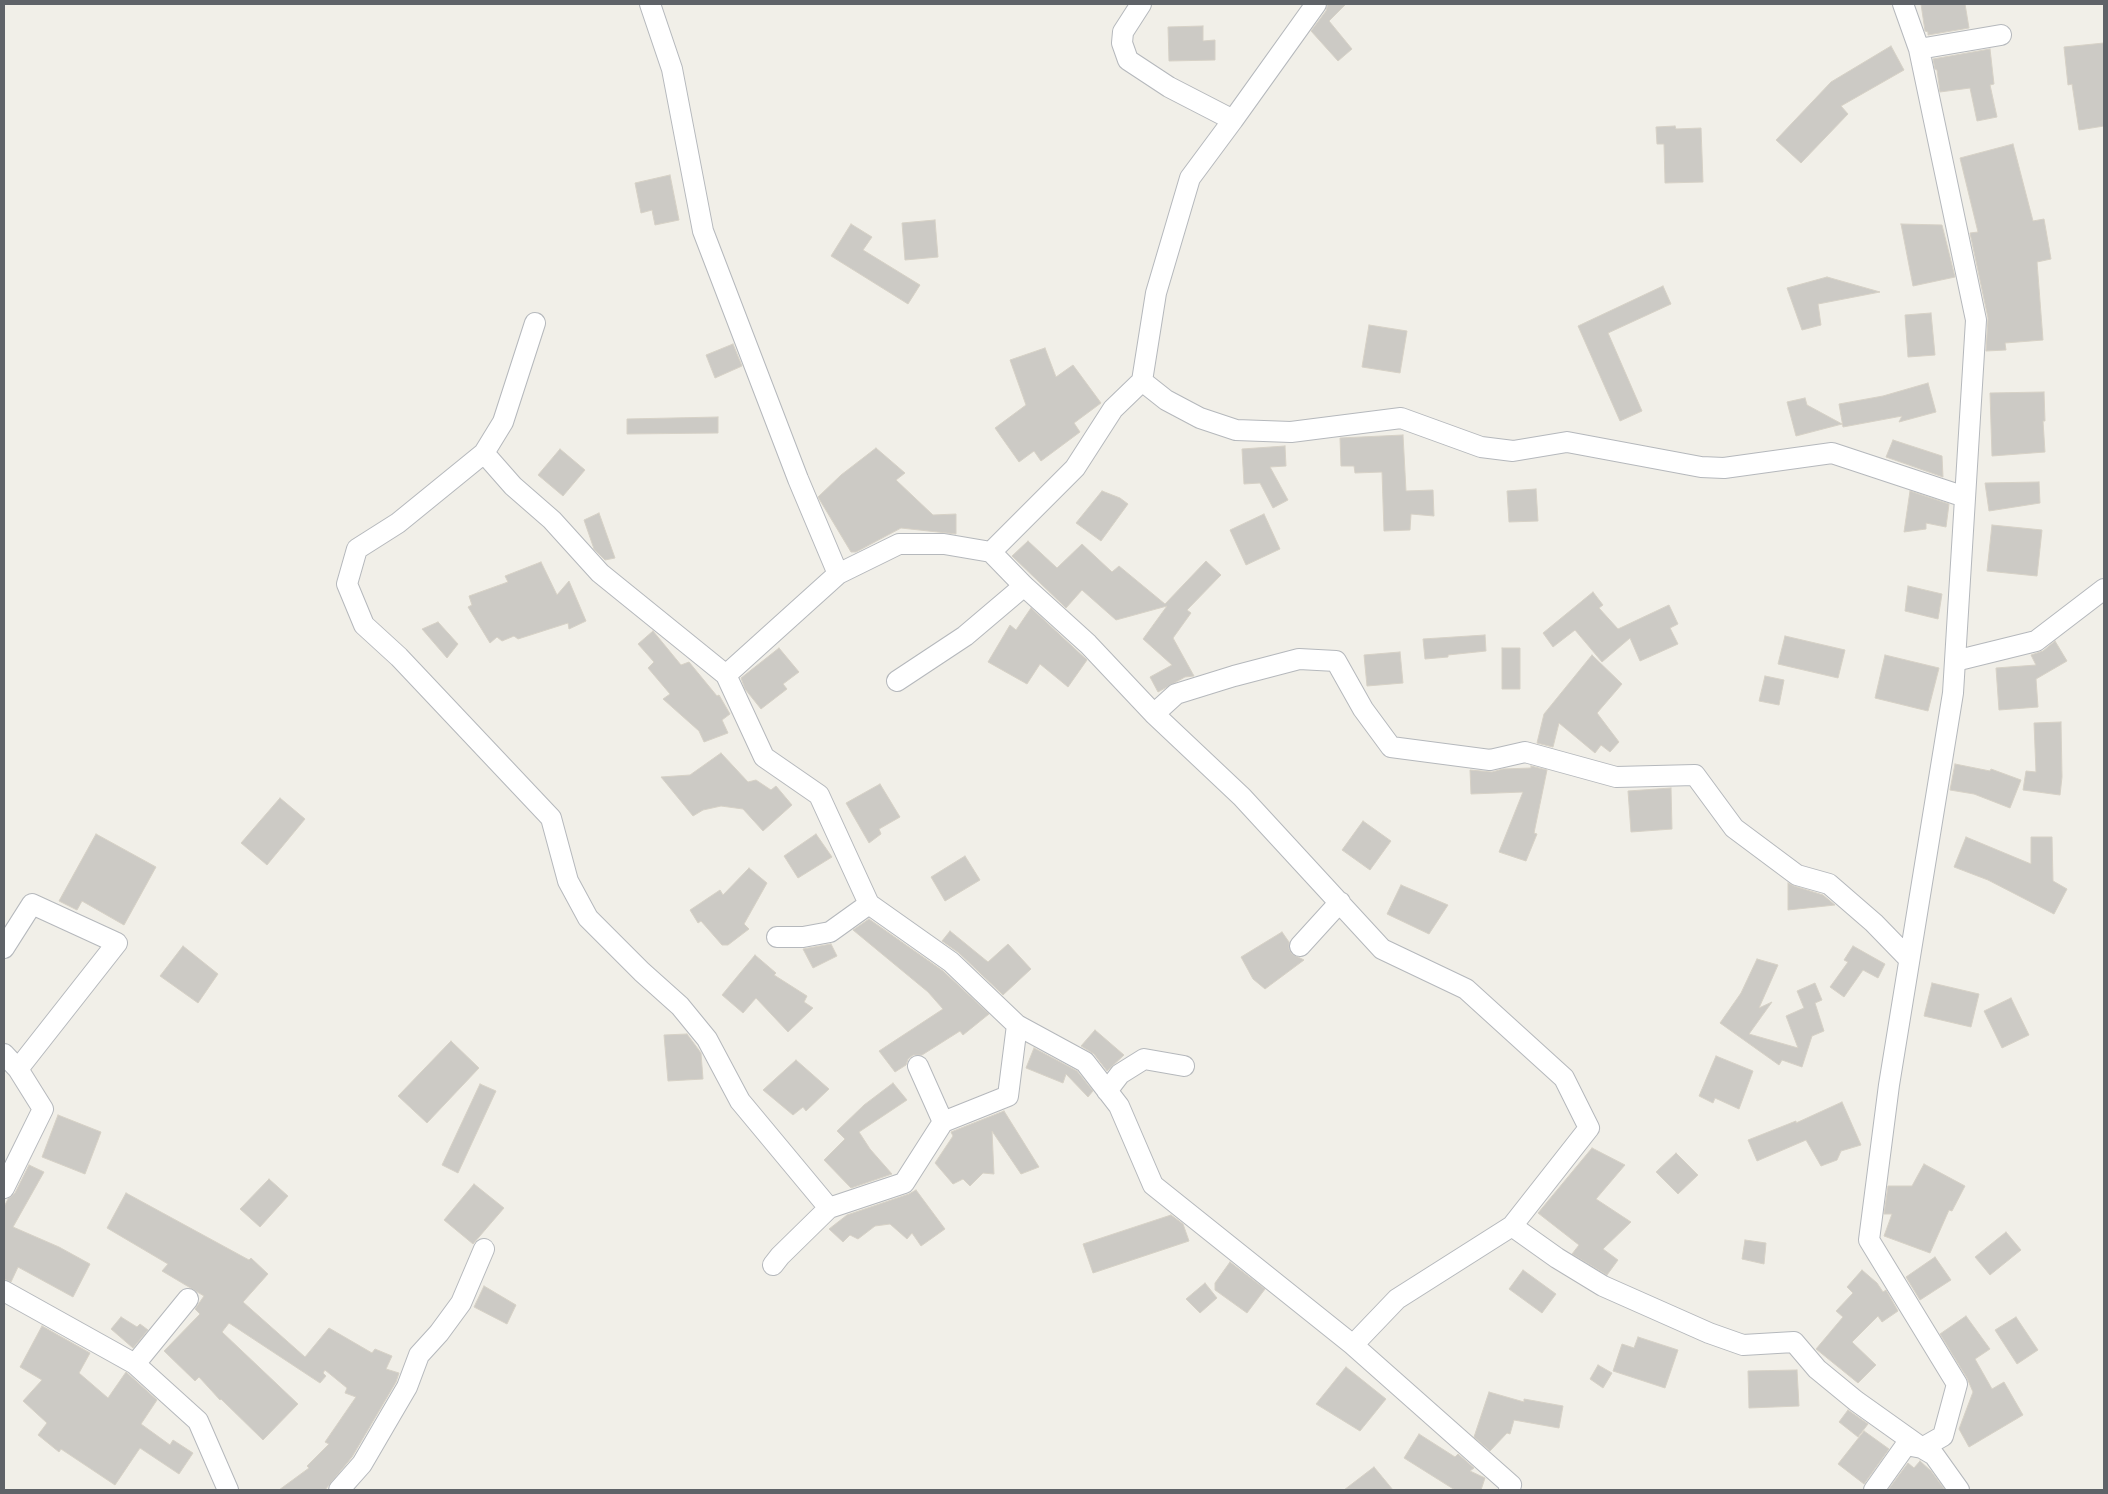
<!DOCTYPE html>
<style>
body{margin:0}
#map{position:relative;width:2108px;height:1494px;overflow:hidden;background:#f1efe8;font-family:Mulish,sans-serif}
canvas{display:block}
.frame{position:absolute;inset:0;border:5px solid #5f6368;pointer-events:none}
</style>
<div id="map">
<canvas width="2108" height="1494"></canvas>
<div class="frame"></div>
</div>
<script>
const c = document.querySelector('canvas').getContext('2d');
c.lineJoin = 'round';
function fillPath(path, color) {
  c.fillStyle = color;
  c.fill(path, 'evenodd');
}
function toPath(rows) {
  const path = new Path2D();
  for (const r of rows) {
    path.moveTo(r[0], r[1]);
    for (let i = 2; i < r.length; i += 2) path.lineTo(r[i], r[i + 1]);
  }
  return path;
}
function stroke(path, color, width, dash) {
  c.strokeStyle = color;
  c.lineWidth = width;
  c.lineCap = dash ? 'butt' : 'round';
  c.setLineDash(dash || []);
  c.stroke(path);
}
const building = toPath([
 [1328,4,1346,4,1329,21,1352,49,1338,61,1311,31,1326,11,1328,4],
 [1921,4,1965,4,1969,28,1928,35,1928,32,1925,31,1921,4],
 [1203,26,1203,41,1215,40,1215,60,1169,61,1168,27,1203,26],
 [2104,43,2104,126,2079,130,2072,84,2068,85,2064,47,2104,43],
 [1891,46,1904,70,1841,106,1848,114,1801,163,1776,140,1831,82,1891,46],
 [1990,49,1994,84,1990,85,1997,117,1977,121,1970,88,1940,92,1937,70,1935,69,1933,59,1990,49],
 [1675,126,1676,129,1701,128,1703,182,1665,183,1664,144,1657,144,1656,127,1675,126],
 [2013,144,2033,221,2044,219,2051,259,2037,262,2043,340,2005,343,2006,350,1986,351,1988,318,1970,233,1978,232,1960,158,2013,144],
 [670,175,679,220,655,225,652,210,641,213,635,183,670,175],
 [935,220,938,257,905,260,902,223,935,220],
 [851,224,872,237,863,250,920,285,908,304,831,256,851,224],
 [1901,224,1942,225,1955,277,1913,286,1901,224],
 [1827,277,1880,292,1818,304,1821,325,1802,330,1787,288,1827,277],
 [1663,286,1671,304,1608,333,1642,411,1620,421,1578,326,1663,286],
 [1931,313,1935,355,1908,357,1905,315,1931,313],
 [1369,325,1407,331,1400,373,1362,367,1369,325],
 [733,344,742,366,715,378,706,355,733,344],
 [1045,348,1056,377,1073,365,1101,403,1074,423,1080,432,1041,461,1034,451,1019,462,995,428,1026,405,1010,360,1045,348],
 [1928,383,1936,412,1899,422,1902,416,1843,427,1839,404,1883,396,1928,383],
 [2044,392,2045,421,2043,421,2045,452,1992,456,1990,393,2044,392],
 [1805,398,1807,405,1842,424,1796,436,1787,402,1805,398],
 [718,417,718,433,627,434,627,419,718,417],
 [1403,435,1406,491,1433,490,1434,516,1411,514,1410,530,1384,531,1382,472,1355,473,1354,466,1341,466,1340,438,1403,435],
 [1893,440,1942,456,1943,477,1886,457,1893,440],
 [1285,446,1286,466,1270,467,1288,500,1273,508,1260,483,1244,484,1242,449,1285,446],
 [876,448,905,473,896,480,933,515,956,514,956,534,901,528,856,552,851,552,818,497,841,475,876,448],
 [560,449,585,470,563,496,538,475,560,449],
 [2039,482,2040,503,1989,511,1985,483,2039,482],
 [1536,489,1538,521,1509,522,1507,491,1536,489],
 [1102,491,1120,498,1128,504,1101,541,1076,523,1102,491],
 [1910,491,1949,504,1946,527,1926,523,1926,529,1904,532,1910,491],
 [599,513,615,558,605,560,594,549,584,520,599,513],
 [1264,514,1280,549,1246,565,1230,530,1264,514],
 [1992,525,2042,530,2037,576,1987,571,1992,525],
 [1028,541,1057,568,1082,544,1112,572,1119,566,1165,604,1206,561,1221,575,1187,610,1191,613,1173,638,1194,676,1185,677,1158,692,1150,677,1172,665,1143,639,1167,606,1116,620,1082,590,1066,608,1012,556,1028,541],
 [541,562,557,595,569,581,586,621,569,629,568,623,518,639,514,636,502,641,497,637,490,643,468,607,472,605,469,596,508,582,505,576,541,562],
 [1908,586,1942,594,1938,619,1905,611,1908,586],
 [1593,592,1603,605,1599,608,1618,629,1669,605,1678,624,1670,628,1678,644,1640,661,1630,638,1602,662,1575,630,1553,647,1543,633,1593,592],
 [1031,608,1087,660,1068,687,1040,664,1027,684,988,662,1010,625,1016,630,1031,608],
 [438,622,458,644,447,658,422,629,438,622],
 [653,631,681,665,689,662,717,696,719,695,730,714,722,720,728,733,704,742,699,731,663,699,670,694,648,668,654,662,638,644,653,631],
 [1485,635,1486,651,1448,655,1448,657,1425,659,1423,639,1485,635],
 [1785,636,1845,650,1838,678,1778,664,1785,636],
 [2055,641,2067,661,2036,679,2038,707,1999,710,1996,668,2036,665,2031,655,2043,651,2055,641],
 [779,648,799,672,783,684,787,689,761,709,745,689,741,678,779,648],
 [1502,648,1520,648,1520,689,1502,689,1502,648],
 [1400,652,1403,683,1367,686,1364,655,1400,652],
 [1592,655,1622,684,1597,713,1619,742,1610,752,1601,745,1595,753,1559,723,1553,747,1537,743,1544,714,1592,655],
 [1885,655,1939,668,1928,711,1875,698,1885,655],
 [1765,676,1784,680,1779,705,1759,701,1765,676],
 [2061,722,2062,777,2060,795,2023,790,2026,771,2036,772,2034,723,2061,722],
 [721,753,748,782,756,780,771,790,776,786,792,805,763,831,743,809,721,806,703,810,693,816,661,777,690,775,721,753],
 [1955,764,1990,771,1991,769,2021,780,2010,808,1974,794,1950,790,1955,764],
 [1531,766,1547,770,1534,833,1537,834,1526,861,1499,852,1523,792,1471,794,1470,770,1492,772,1503,769,1531,768,1531,766],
 [880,784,900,817,879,829,881,834,869,843,846,803,880,784],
 [1671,788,1672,829,1631,832,1628,791,1671,788],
 [280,798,305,819,267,865,241,843,280,798],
 [1363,821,1391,841,1370,870,1342,850,1363,821],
 [96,834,156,867,124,925,82,901,77,910,59,901,96,834],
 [816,834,832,857,798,878,784,856,816,834],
 [1966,837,2031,864,2031,837,2052,837,2053,881,2067,889,2054,914,1988,880,1954,867,1966,837],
 [965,856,980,880,945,901,931,877,965,856],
 [749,868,767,883,744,924,749,929,728,945,722,945,701,921,698,923,690,910,720,890,723,895,749,868],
 [1788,883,1794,886,1823,895,1835,905,1788,910,1788,883],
 [1401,885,1448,905,1429,934,1387,914,1401,885],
 [869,919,943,971,989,1014,963,1035,960,1031,922,1055,913,1055,908,1059,906,1065,895,1072,879,1051,943,1009,928,992,853,930,869,919],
 [950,931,988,962,1008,944,1031,969,1003,995,959,953,942,941,950,931],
 [1282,932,1289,942,1289,949,1292,954,1304,960,1265,989,1253,979,1241,957,1282,932],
 [831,944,837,956,813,968,803,949,831,944],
 [183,946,218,974,198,1003,160,976,183,946],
 [1853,946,1885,964,1878,978,1863,970,1844,997,1830,987,1848,962,1844,960,1853,946],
 [755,955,776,973,774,975,807,996,804,1002,813,1008,788,1032,756,998,743,1013,722,995,755,955],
 [1757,959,1778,965,1759,1008,1772,1002,1749,1034,1798,1048,1786,1016,1804,1008,1797,991,1815,983,1822,1000,1815,1003,1824,1031,1812,1036,1802,1067,1782,1060,1779,1065,1720,1023,1741,993,1757,959],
 [1932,983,1979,994,1971,1027,1924,1016,1932,983],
 [2011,998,2029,1035,2002,1048,1984,1011,2011,998],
 [1095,1030,1124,1055,1107,1071,1094,1054,1081,1046,1095,1030],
 [687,1034,701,1053,703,1079,668,1081,664,1035,687,1034],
 [451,1041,479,1068,427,1123,398,1096,451,1041],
 [1034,1048,1077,1071,1093,1091,1088,1097,1066,1074,1063,1083,1026,1068,1034,1048],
 [1716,1056,1753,1071,1739,1109,1715,1098,1713,1103,1699,1096,1716,1056],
 [796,1060,829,1089,806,1111,803,1107,793,1115,763,1090,796,1060],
 [893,1083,907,1100,859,1132,870,1149,892,1174,851,1188,824,1160,845,1139,837,1131,864,1105,893,1083],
 [480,1084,496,1091,458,1173,442,1165,480,1084],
 [1842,1102,1861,1145,1841,1151,1837,1160,1821,1166,1806,1140,1757,1161,1748,1140,1796,1121,1796,1123,1842,1102],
 [1004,1111,1039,1167,1021,1174,992,1131,994,1174,983,1173,970,1186,963,1179,953,1184,935,1163,953,1136,951,1132,1004,1111],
 [58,1115,101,1132,85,1174,42,1157,58,1115],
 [1592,1148,1625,1165,1596,1199,1631,1222,1603,1249,1618,1260,1607,1275,1572,1254,1579,1245,1538,1213,1592,1148],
 [1676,1153,1698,1175,1678,1194,1656,1172,1676,1153],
 [1924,1164,1965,1186,1952,1211,1949,1210,1930,1253,1884,1236,1892,1214,1884,1214,1888,1186,1912,1186,1924,1164],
 [29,1165,44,1172,13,1227,59,1247,90,1264,73,1297,18,1267,11,1282,4,1279,4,1207,8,1199,15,1193,29,1165],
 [269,1179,288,1196,260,1227,240,1209,269,1179],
 [474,1184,504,1208,473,1244,444,1220,474,1184],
 [916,1190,945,1229,921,1246,912,1233,907,1239,890,1224,875,1226,858,1239,850,1235,843,1242,829,1229,847,1215,909,1194,916,1190],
 [126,1193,249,1260,251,1258,268,1274,243,1302,305,1357,329,1328,372,1353,375,1349,392,1356,386,1369,399,1373,396,1382,352,1457,325,1490,279,1490,309,1468,307,1466,329,1444,325,1442,356,1397,345,1393,347,1388,325,1370,323,1373,326,1376,320,1383,229,1323,222,1332,298,1404,263,1440,221,1399,220,1400,199,1377,195,1381,164,1351,200,1314,195,1309,204,1296,162,1271,168,1264,107,1228,126,1193],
 [1171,1215,1183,1224,1189,1241,1093,1273,1083,1244,1171,1215],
 [2006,1232,2021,1250,1990,1275,1975,1257,2006,1232],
 [1745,1240,1766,1243,1764,1264,1742,1259,1745,1240],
 [1935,1257,1951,1280,1920,1300,1906,1277,1935,1257],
 [1230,1262,1265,1289,1247,1313,1215,1290,1215,1283,1230,1262],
 [1523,1270,1556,1294,1542,1313,1509,1289,1523,1270],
 [1862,1270,1877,1283,1883,1292,1886,1290,1898,1311,1882,1322,1878,1316,1852,1342,1876,1365,1858,1383,1816,1349,1843,1317,1836,1311,1853,1293,1847,1287,1862,1270],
 [1205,1283,1217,1298,1200,1313,1186,1299,1205,1283],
 [484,1286,516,1305,507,1324,474,1307,484,1286],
 [1966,1316,1990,1349,1975,1359,1992,1389,2004,1382,2023,1415,1969,1447,1959,1429,1973,1392,1967,1378,1940,1334,1966,1316],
 [121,1317,137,1327,140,1324,148,1330,133,1348,111,1329,121,1317],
 [2016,1317,2038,1350,2017,1364,1995,1330,2016,1317],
 [42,1326,90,1353,79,1373,108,1398,126,1372,157,1400,141,1424,170,1445,173,1440,193,1453,179,1474,140,1448,115,1485,61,1449,59,1452,38,1435,47,1423,23,1401,42,1380,20,1367,42,1326],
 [1638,1337,1678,1350,1665,1388,1613,1371,1622,1344,1634,1348,1638,1337],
 [1598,1365,1612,1373,1603,1388,1590,1379,1598,1365],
 [1346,1367,1386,1399,1360,1431,1316,1404,1346,1367],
 [1797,1370,1799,1406,1749,1408,1748,1371,1797,1370],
 [1489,1392,1524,1402,1524,1399,1563,1406,1559,1428,1514,1420,1510,1434,1507,1433,1490,1451,1474,1437,1489,1392],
 [1848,1410,1868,1424,1858,1437,1839,1422,1848,1410],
 [1864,1431,1889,1449,1864,1484,1838,1464,1864,1431],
 [1419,1434,1455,1457,1458,1454,1474,1468,1470,1471,1485,1478,1481,1490,1455,1490,1404,1458,1419,1434],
 [1920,1461,1931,1471,1945,1490,1888,1490,1908,1463,1914,1468,1920,1461],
 [1374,1467,1393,1490,1344,1490,1374,1467]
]);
const minor = toPath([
 [650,4,672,69,703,231,798,479,838,574,899,544,944,544,991,552,1024,586,1088,644,1154,714,1242,797,1382,949,1466,989,1564,1078,1589,1128,1512,1226],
 [1919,49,2001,35],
 [1233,120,1316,4],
 [535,323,503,422,484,453,398,523,357,549,347,584,364,625,399,657,551,818,568,881,588,918,642,972,680,1006,707,1039,740,1101,829,1208],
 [1142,381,1166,400,1200,418,1236,430,1291,432,1401,418,1481,447,1513,451,1567,442,1701,467,1724,468,1832,453,1965,497],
 [484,453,513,486,552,520,600,573,726,675],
 [991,552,1075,468,1113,409,1142,381,1156,293,1190,178,1233,120,1169,87,1128,60,1122,43,1123,32,1141,4],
 [838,574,726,675,764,757,819,795,869,904,951,962,1017,1025,1085,1062,1119,1106,1153,1185,1353,1345],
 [1955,661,2036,641,2104,589],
 [897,681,965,636,1024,586],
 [1154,714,1176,694,1234,676,1299,659,1336,661,1363,709,1391,747,1490,760,1525,752,1616,777,1695,775,1734,828,1797,875,1829,884,1874,923,1909,959],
 [777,937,803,937,830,932,869,904],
 [1300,946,1340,902],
 [4,948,32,904,117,943,18,1069],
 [4,1054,18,1069,43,1109,4,1188],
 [918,1066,943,1122],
 [1107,1091,1120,1074,1144,1059,1184,1066],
 [773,1265,780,1256,829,1208,904,1183,943,1122,1008,1096,1017,1025],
 [4,1291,135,1364,198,1421,228,1490],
 [135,1364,188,1299],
 [339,1490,362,1464,390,1416,407,1387,419,1355,439,1333,461,1303,484,1249],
 [1509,1490,1511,1485,1353,1345,1397,1299,1512,1226,1557,1258,1603,1286,1709,1333,1743,1345,1794,1342,1817,1369,1856,1401,1922,1448,1934,1455,1959,1490],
 [1874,1490,1906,1445,1922,1448,1943,1436,1957,1384,1869,1240,1889,1085,1953,693,1976,320,1919,49,1903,4]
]);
fillPath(building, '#cccac5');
stroke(building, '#d6d1c6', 1);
stroke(minor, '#b5b8bc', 22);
stroke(minor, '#fff', 20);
</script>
